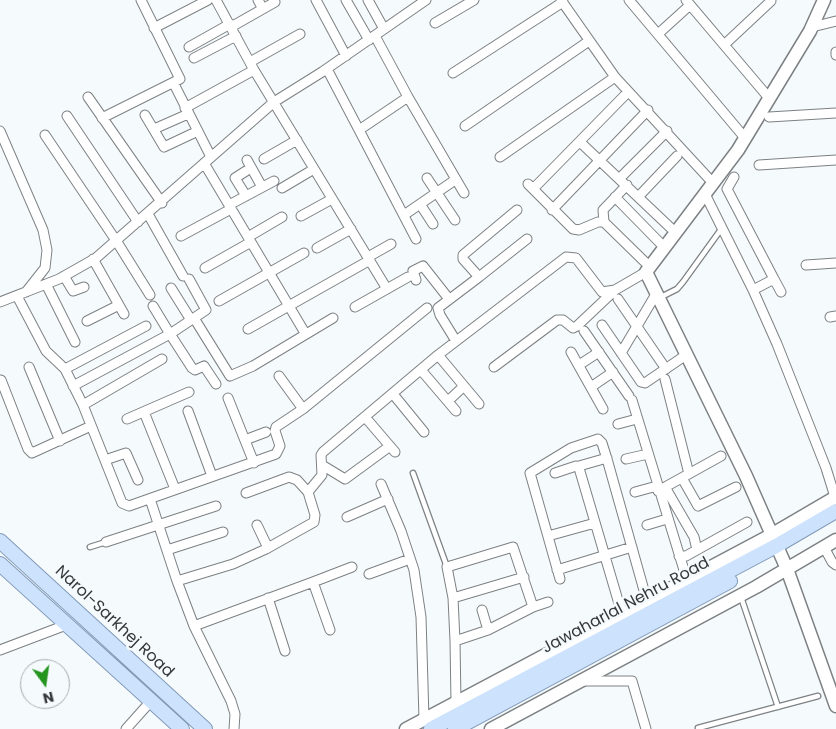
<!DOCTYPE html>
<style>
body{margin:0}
#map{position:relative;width:836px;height:729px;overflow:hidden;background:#f5fafd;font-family:Poppins,sans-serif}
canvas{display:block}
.north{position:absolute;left:20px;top:659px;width:50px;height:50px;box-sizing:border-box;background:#f5fafd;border:1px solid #a9acaf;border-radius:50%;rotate:166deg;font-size:14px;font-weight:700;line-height:20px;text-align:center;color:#363839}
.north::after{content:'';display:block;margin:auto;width:18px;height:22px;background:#259520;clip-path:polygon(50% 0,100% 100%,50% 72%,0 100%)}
</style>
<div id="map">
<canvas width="836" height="729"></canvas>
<div class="north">N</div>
</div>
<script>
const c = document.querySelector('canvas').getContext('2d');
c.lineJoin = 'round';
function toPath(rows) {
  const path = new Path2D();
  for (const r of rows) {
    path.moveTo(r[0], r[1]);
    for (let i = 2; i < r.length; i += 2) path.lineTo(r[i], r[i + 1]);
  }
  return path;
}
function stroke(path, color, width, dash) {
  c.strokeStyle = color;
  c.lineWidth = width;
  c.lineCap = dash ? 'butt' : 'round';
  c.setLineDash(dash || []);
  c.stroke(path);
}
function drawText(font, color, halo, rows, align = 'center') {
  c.font = font + ' Poppins,sans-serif';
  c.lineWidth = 5;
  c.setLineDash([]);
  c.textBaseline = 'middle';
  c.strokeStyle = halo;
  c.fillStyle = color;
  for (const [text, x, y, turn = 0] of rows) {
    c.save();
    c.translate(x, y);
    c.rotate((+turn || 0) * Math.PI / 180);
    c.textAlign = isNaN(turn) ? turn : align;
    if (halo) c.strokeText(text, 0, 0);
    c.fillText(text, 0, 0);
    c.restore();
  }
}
const lane = toPath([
 [661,297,677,289,683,282,722,228],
 [413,473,447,567],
 [90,547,106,542],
 [741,597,778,707],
 [698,728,818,696]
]);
const street = toPath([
 [216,0,254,70,387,289],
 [258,0,263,9],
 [316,0,346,56],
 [346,0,369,40],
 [368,0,384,29],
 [561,0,615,77,713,183],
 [629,0,745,138],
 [686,0,769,98],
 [435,23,474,0],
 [231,27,275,2],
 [812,27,836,21],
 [154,28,208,0],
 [658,34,690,5],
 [375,36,408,97,464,193],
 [724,45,771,1],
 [189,47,230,24],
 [836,52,836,55],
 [194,58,236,36],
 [250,62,300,34],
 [327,69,359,130,408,97],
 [453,73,563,2],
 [174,84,211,157],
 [88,97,162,203],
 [185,108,254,70],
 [145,115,164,147,198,131],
 [67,116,138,222],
 [769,117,836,113],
 [102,118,180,79,141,0],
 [465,126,589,41],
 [154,129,188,114],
 [359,130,416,239],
 [0,131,43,230,47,250,45,268,26,292],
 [45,135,117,242,150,295],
 [580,142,676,233],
 [500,157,615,77],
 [264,159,297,140],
 [247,160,262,187],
 [204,163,305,333],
 [759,165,836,160],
 [734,177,727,189,774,279,753,290],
 [427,178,455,220],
 [620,178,667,131],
 [528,184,573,229,579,230,598,222,604,222,650,267],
 [282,188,314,169],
 [533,189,628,92],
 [705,194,753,290,777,344,826,468,835,497],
 [246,196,235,178,246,171],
 [639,196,677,156],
 [615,197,665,248],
 [420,204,433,224],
 [229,205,274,181],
 [552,210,648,110],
 [148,214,183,276],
 [404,215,455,180],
 [301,216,332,199],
 [604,222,603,210,627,185],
 [181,236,231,209],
 [248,237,282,217],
 [317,248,351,229],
 [368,257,391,244],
 [93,259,124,314],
 [806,265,836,263],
 [205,268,251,242],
 [64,276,73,291,84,287],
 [479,277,527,239],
 [189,279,206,310,170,334,192,368,195,370,204,366,216,384],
 [774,279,781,292],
 [416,280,413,271,423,266,449,299],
 [46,284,75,342],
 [171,288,191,320],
 [17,296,46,351,65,369,83,405,122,503,129,506,276,454,280,446,275,431,276,427,303,409,427,308],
 [618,299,666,369],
 [219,301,304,253],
 [0,302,59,279,96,258,274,102,322,72,426,0],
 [355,307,408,277],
 [830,317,836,316],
 [194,318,230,376,253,366,333,318],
 [87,321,119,305],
 [602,325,641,382,645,383,686,355],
 [248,329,370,260],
 [584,331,629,396],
 [456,341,440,315,438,308,479,277,463,259,463,255,517,210],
 [571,352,603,409],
 [621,353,656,294],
 [438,355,479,404],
 [579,365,599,352],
 [29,367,60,441],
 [494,367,557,320,563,320,573,328,577,326,613,292],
 [65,369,146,326],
 [421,370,456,411],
 [279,376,303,409],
 [665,379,689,474],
 [1,380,28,449,32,453,91,426],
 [73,386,170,334,153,306],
 [591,387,613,372],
 [393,394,424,432],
 [228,398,254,463],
 [632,400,687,580],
 [448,401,464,386],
 [83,405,162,359],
 [188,411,212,476],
 [144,412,175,489],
 [365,417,395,452],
 [127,419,189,392],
 [618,424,637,419],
 [245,440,266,432],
 [626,459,648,454],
 [105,460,126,453,138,480],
 [322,465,345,479,390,446],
 [579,466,607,458],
 [555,473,576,466,579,468,622,614],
 [682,478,698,506,736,487],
 [381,484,401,531,414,570,421,617,424,719],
 [665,487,694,537,697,550],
 [658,491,721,456],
 [635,492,657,486],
 [246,493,289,477,297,480,308,492],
 [150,499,177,581,233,564,266,549,314,522,315,515,308,492,322,475,321,455,323,452,438,355,566,257,576,258,602,292,615,290,646,272],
 [347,517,388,499],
 [257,525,268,548],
 [647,525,667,519],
 [548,536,595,523],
 [106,542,216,506],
 [824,547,832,562,836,565],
 [167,550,223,532],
 [679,556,686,556,747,522],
 [557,570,632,547],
 [369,574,410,559],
 [560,579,530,473,571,448,598,439,602,443,607,459,647,601],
 [177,581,194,626],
 [313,582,352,567],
 [268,598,285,651],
 [453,598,524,577],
 [533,607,548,602],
 [482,610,488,630],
 [455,641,453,598,447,567,513,547,533,607,488,630,455,641,456,702],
 [0,650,66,625],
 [581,681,632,681,646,729],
 [126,729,151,701],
 [234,729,235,714,231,701,194,626,313,582,330,630]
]);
const secondary = toPath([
 [824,0,810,31,738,150,646,272,746,476,787,569,836,706],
 [406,729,771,535,836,497],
 [491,729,756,587,836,540]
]);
const primary = toPath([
 [0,541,205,729],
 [0,564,182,729],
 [431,729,776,546,836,511],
 [455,729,730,581]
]);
const streetNames = [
 ["Jawaharlal Nehru Road",626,606,-28],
 ["Narol-Sarkhej Road",114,622,43]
];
stroke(lane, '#7d8183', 7);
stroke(street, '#7d8183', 11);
stroke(secondary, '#7d8183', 15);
stroke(primary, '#829ab7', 16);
stroke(lane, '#fff', 4.5);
stroke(street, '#fff', 9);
stroke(secondary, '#fff', 12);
stroke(primary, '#cde2fd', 14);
drawText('16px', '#363839', '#f5fafd', streetNames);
</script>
